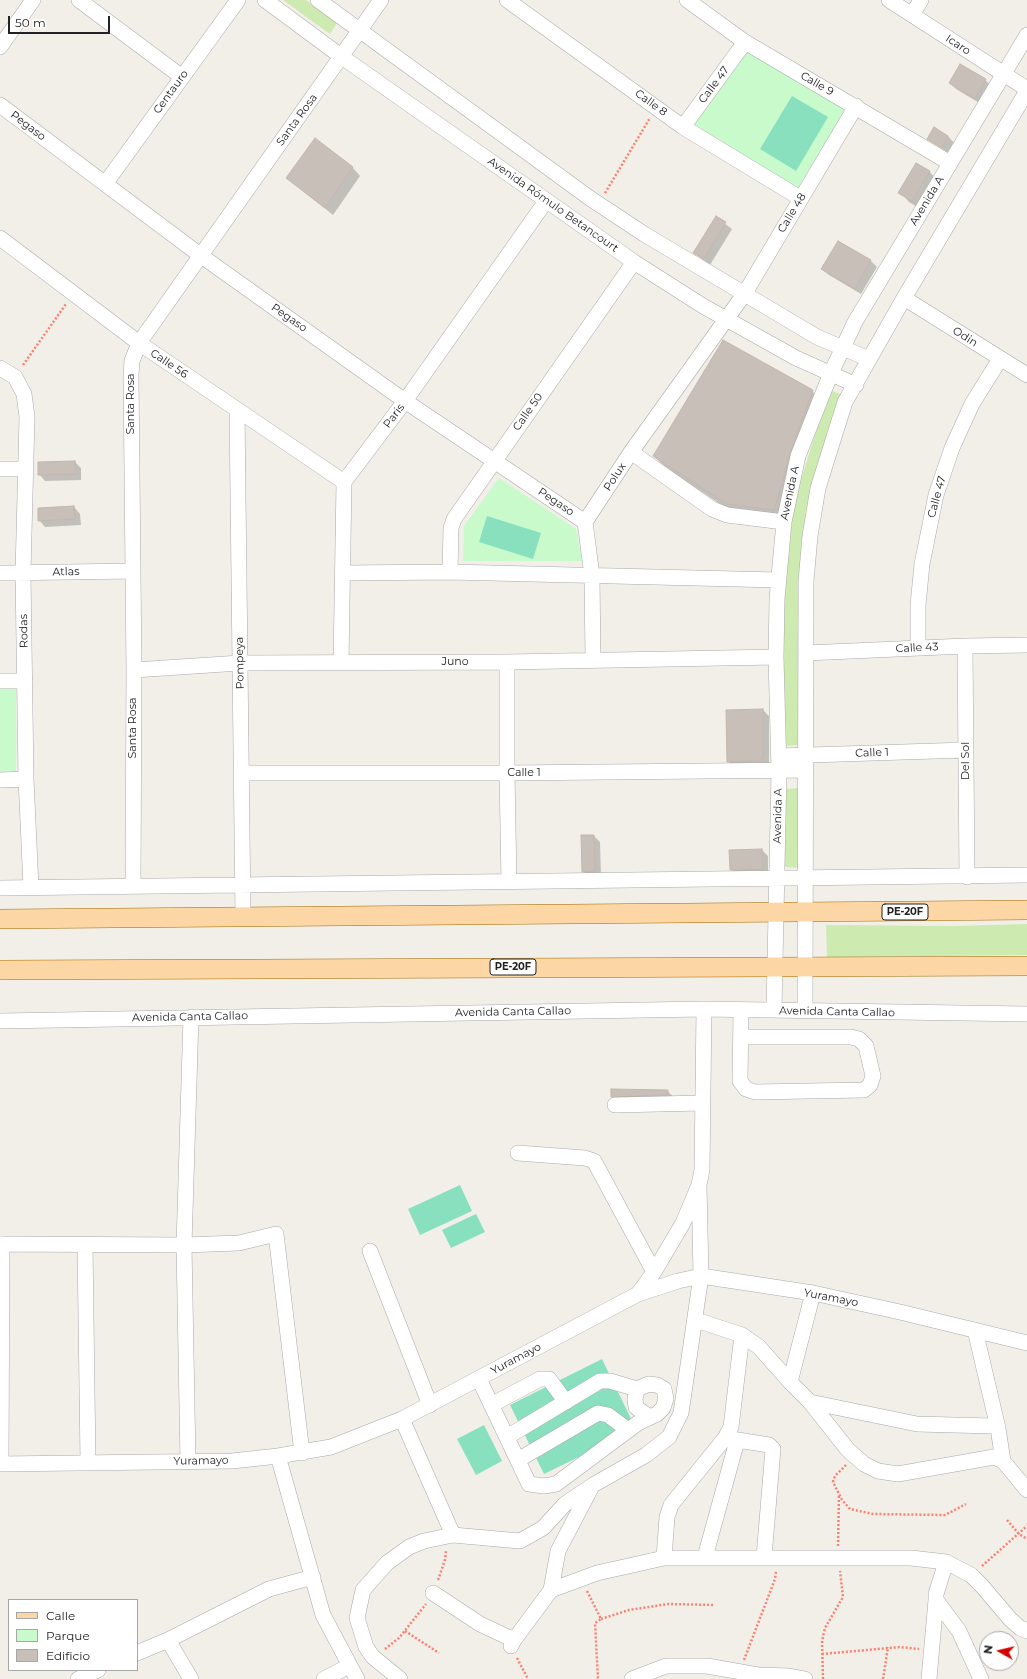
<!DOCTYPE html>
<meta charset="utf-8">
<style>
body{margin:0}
#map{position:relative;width:1027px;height:1679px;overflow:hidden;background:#f2efe9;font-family:Montserrat,sans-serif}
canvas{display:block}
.legend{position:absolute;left:8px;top:1599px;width:130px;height:72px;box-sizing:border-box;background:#fff;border:1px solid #a7a7a7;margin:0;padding:5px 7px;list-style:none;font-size:12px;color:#222}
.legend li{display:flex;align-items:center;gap:8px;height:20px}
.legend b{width:20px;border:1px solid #a7a7a7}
.north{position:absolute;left:979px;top:1631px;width:40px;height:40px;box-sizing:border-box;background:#fff;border:1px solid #a7a7a7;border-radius:50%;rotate:278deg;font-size:11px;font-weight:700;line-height:16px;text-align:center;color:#222}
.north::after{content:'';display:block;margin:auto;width:14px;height:18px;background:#d40000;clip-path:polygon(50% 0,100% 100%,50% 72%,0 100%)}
.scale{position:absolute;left:8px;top:16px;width:102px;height:18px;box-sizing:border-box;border:2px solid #222;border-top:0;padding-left:5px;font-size:12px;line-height:14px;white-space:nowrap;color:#222;-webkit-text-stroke:3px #fff;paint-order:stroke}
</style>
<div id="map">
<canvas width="1027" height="1679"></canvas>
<ul class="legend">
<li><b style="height:5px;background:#fcd6a4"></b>Calle</li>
<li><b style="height:11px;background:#c8facc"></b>Parque</li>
<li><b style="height:11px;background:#c7bfb8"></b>Edificio</li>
</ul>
<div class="north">N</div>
<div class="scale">50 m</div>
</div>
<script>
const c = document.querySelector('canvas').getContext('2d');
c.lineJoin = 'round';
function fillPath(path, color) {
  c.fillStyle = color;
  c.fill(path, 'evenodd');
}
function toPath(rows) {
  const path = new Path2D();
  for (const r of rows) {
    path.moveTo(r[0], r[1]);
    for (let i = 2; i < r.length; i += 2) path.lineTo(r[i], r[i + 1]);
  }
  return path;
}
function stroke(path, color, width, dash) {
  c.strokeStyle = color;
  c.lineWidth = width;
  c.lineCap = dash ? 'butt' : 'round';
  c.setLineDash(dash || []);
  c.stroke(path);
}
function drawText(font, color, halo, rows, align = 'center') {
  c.font = font + ' Montserrat,sans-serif';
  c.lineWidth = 3;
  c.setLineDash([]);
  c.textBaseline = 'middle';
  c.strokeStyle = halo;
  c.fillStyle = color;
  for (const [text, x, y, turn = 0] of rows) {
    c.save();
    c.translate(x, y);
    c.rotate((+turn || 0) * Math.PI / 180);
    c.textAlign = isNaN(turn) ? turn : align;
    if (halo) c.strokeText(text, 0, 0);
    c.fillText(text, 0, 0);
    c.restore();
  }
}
const grass = toPath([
 [283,0,306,0,337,23,330,34],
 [829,390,843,395,801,544,799,745,784,746,783,584,796,496],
 [800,788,800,868,785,867,785,789],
 [1027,924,1027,955,827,957,826,925,952,926]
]);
const park = toPath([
 [746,48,847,106,798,188,692,123],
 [499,478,576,529,582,561,463,561,464,526],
 [0,684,16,684,16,774,0,774]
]);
const pitch = toPath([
 [792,96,828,117,796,171,760,149],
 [487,516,541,533,533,559,479,542],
 [460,1185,472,1211,420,1235,408,1209],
 [476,1214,485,1232,451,1248,442,1230],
 [602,1359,636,1429,544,1474,510,1405],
 [484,1425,502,1461,476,1475,457,1439]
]);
const shadow = toPath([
 [961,65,985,80,992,86,981,104,956,89,950,83],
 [948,136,954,143,948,153,929,139],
 [352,167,360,176,333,215,287,178],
 [929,171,938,181,922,210,909,202,900,192],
 [716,217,732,229,710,265,694,253],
 [838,242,871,261,877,267,861,294,829,275,822,269],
 [812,391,825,403,802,466,787,522,740,517,667,469,654,456],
 [75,462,81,468,81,480,45,481,39,474],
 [74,507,80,514,81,525,45,527,39,520],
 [763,710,769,716,769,765,734,768,728,761],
 [594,836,600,842,601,877,589,877,583,871],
 [762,850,768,856,768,875,737,876,731,869],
 [667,1091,674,1097,618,1103,612,1097]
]);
const building = toPath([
 [960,64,986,79,975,99,949,83,960,64],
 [934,127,948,136,942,148,927,139,934,127],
 [315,138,353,167,325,208,286,178,315,138],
 [916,163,930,171,912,201,898,193,916,163],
 [716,216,726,222,704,259,693,253,716,216],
 [838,241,871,260,855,289,821,269,838,241],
 [723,340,813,390,790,453,783,481,774,510,727,504,653,456,723,340],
 [75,461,76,474,38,475,38,462,75,461],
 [74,506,75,519,38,521,38,508,74,506],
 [763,709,763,758,759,761,727,762,726,710,763,709],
 [581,835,594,835,595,871,582,872,581,835],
 [762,849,763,869,730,870,729,850,762,849],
 [611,1089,668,1090,668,1095,611,1097,611,1089]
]);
const path = toPath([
 [605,193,650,118],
 [23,365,66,304],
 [846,1465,835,1476,833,1482,842,1500,850,1509,873,1514,945,1515,966,1504],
 [1007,1520,1019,1534,1027,1539],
 [838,1546,839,1494],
 [982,1566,1027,1526],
 [438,1580,445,1560,446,1551],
 [587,1591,601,1619,595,1623,598,1679],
 [601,1619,629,1610,668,1604,715,1605],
 [405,1631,439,1653],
 [385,1649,399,1638,426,1604],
 [822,1654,900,1647,919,1649],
 [517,1658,528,1679],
 [744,1660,775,1579,776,1571],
 [823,1679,822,1641,825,1628,843,1597,840,1571],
 [883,1679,888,1647]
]);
const minor = toPath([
 [79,0,182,77],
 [265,0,342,57,634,262,703,306,796,358,856,385],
 [318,0,591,199,644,234,817,337,869,359],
 [507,0,683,127,800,198],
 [687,0,745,42,950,163],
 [889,0,1027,89],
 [912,15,921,0],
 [0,47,33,0],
 [0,105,200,255,405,401,585,522],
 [683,127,745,42],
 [105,184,238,0],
 [0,238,139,343,344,482],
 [904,298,1027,375],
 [0,368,15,377,24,394,27,417,23,573,26,779,31,887],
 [237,410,243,916],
 [631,452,712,509,727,515,784,522],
 [0,469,25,469],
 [450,572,451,528,454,519,634,262],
 [0,573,133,571],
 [343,573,450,572,778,580],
 [965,646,967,877],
 [918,648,918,605,922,564,936,495,952,448,972,404,1000,359],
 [806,653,965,646,1027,645],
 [593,660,592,576,585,522,631,452,745,293,856,106],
 [507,662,507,773,509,882],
 [341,663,344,482,405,401,546,201],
 [134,670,240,663,507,662,776,657],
 [0,681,25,681],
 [779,756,966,750],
 [241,773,507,773,806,770],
 [0,780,26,779],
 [133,886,134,670,131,375,132,361,139,343,381,0],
 [0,888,1027,875],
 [741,1010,740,1081,746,1089,755,1092,864,1090,870,1085,873,1076,866,1046,859,1039,851,1037,741,1037],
 [774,1010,779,771,776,657,777,599,784,522,798,456,831,373,855,322,1027,35],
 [805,1011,806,581,810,536,818,488,845,402,904,298,1027,91],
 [0,1021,704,1009,1027,1014],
 [615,1105,703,1103],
 [518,1153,585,1158,594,1161,654,1272],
 [0,1244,184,1245,239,1243,276,1234,302,1453],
 [85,1245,88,1462],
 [370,1251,430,1405],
 [638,1294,654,1272,683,1223,699,1185,702,1170,704,1009],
 [696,1320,742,1335,759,1347,790,1382,810,1402,848,1450,864,1464,878,1471,898,1474,994,1457,1003,1461,1027,1490],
 [975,1330,998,1428],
 [479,1379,529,1484,544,1486,556,1484,638,1423,657,1414,663,1408,666,1399,664,1389,657,1385,649,1384,637,1389,635,1399,636,1407,642,1412,649,1416],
 [790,1382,813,1293],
 [810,1402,917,1424,992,1426,998,1428,1003,1461],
 [491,1405,540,1379,549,1379,566,1402],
 [402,1419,453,1535],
 [507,1437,600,1381,610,1381,637,1389],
 [725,1438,769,1445,773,1449,764,1557],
 [278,1456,323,1615,357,1679],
 [518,1460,598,1413,608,1415,628,1430],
 [188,1461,184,1245,191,1017],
 [0,1464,232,1461,278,1456,331,1447,402,1419,638,1294,678,1281,701,1276,813,1293,900,1312,1027,1343],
 [1,1464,2,1244],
 [705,1557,737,1441],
 [664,1558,667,1517,671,1505,725,1438,731,1427,742,1335],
 [946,1562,936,1594,936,1600,959,1631,981,1679],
 [551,1590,597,1573,664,1558,911,1558,946,1562,971,1575,982,1586,1010,1619,1020,1628,1027,1631],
 [433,1593,480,1624,514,1640],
 [168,1640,191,1679],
 [511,1646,514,1640,551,1590,558,1551,591,1488],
 [137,1653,168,1640,269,1589,313,1577],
 [78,1679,98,1670],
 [324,1679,349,1666],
 [400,1679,373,1657,366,1647,357,1618,363,1590,387,1563,409,1547,424,1541,453,1535,520,1541,543,1528,565,1504,593,1485,646,1455,669,1437,681,1413,701,1276,699,1185],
 [632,1679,666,1666,707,1666,758,1675,789,1676,805,1679],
 [929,1679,936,1600]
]);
const major = toPath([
 [0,919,1027,910],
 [0,970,1027,966]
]);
const shields = [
 [905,912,46],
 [513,967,46]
];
const shieldNames = [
 ["PE-20F",905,912],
 ["PE-20F",513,967]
];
const streetNames = [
 ["Icaro",958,45,33],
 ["Calle 9",817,84,30],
 ["Calle 47",714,85,-53],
 ["Centauro",171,92,-54],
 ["Calle 8",651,103,36],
 ["Santa Rosa",297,120,-54],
 ["Pegaso",28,126,37],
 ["Avenida A",927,201,-59],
 ["Avenida Rómulo Betancourt",553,205,35],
 ["Calle 48",792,213,-59],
 ["Pegaso",289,318,35],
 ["Odin",965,337,32],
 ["Calle 56",169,364,34],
 ["Santa Rosa",131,404,-90],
 ["Calle 50",528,412,-55],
 ["Paris",394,416,-53],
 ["Polux",615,477,-57],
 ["Avenida A",790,493,-78],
 ["Calle 47",937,497,-75],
 ["Pegaso",556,502,34],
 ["Atlas",66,572,-1],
 ["Rodas",24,631,-91],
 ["Calle 43",917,648,-3],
 ["Juno",455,662],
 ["Pompeya",240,663,-91],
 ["Santa Rosa",133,728,-90],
 ["Calle 1",872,753,-2],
 ["Del Sol",966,761,-90],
 ["Calle 1",524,773],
 ["Avenida A",778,816,-89],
 ["Avenida Canta Callao",513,1012,-1],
 ["Avenida Canta Callao",837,1012,1],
 ["Avenida Canta Callao",190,1017,-1],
 ["Yuramayo",831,1298,11],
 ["Yuramayo",516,1359,-28],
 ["Yuramayo",201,1461,-1]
];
fillPath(grass, '#cdebb0');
fillPath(park, '#c8facc');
fillPath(pitch, '#88e0be');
fillPath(shadow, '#0003');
fillPath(building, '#c7bfb8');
stroke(building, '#c4b6ab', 1);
stroke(minor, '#a9a9a9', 16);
stroke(major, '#a06b00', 20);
stroke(path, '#fa8072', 2.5, [2, 2]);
stroke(minor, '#fff', 15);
stroke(major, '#fcd6a4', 19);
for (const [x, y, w] of shields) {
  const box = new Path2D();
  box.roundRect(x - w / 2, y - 8, w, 16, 3);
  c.fillStyle = '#fff';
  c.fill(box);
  stroke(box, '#222', 1);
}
drawText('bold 10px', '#222', null, shieldNames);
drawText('11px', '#222', '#fff', streetNames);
</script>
